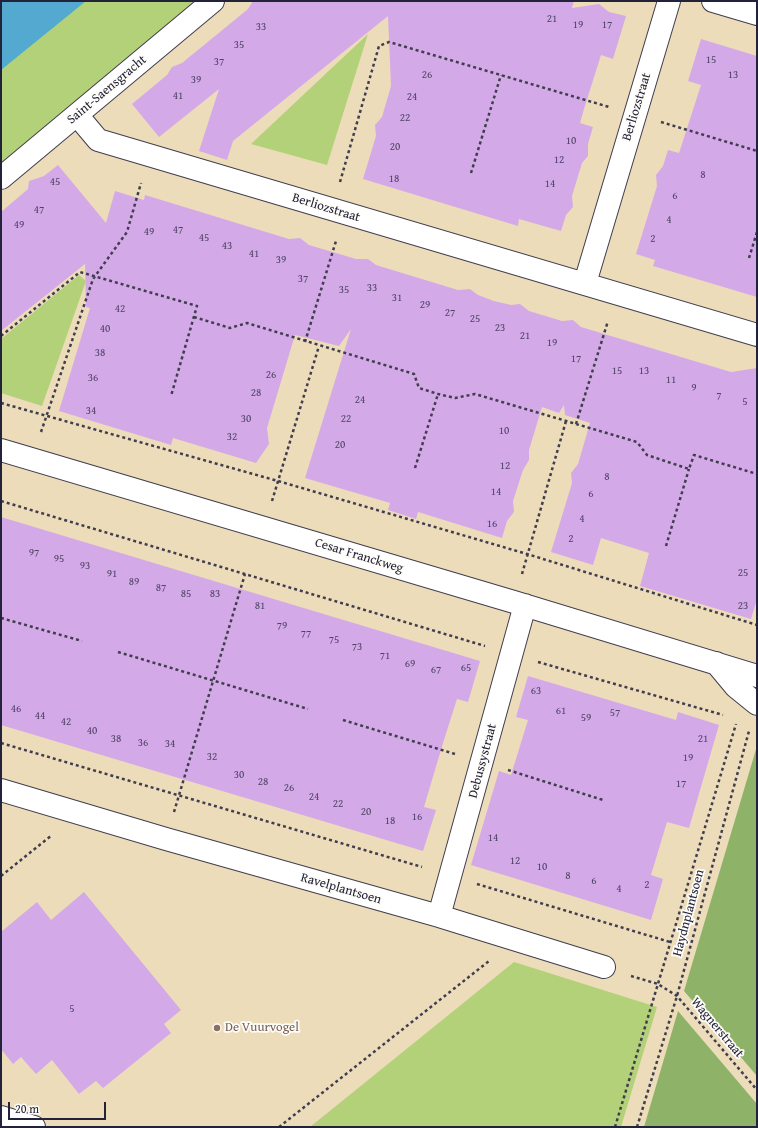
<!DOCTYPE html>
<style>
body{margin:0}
#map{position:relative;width:758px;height:1128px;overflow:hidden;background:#eddcba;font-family:"Gentium Book Plus",serif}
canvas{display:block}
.frame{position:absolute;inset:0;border:2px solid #22223b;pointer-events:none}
.scale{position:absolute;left:8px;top:1102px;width:98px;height:18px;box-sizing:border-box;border:2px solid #22223b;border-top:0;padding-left:5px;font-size:12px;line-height:14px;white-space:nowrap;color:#22223b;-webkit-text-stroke:3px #fdfcf7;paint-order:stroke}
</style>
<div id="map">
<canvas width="758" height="1128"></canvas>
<div class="frame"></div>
<div class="scale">20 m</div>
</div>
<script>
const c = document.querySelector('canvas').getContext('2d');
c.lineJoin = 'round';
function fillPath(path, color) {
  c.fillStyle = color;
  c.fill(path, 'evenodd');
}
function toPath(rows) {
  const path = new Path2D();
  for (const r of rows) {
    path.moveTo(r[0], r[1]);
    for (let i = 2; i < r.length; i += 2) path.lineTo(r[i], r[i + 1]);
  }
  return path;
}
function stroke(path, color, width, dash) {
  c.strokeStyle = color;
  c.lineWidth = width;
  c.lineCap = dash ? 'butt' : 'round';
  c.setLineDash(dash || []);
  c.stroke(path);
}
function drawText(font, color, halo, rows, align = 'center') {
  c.font = font + ' "Gentium Book Plus",serif';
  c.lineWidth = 3.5;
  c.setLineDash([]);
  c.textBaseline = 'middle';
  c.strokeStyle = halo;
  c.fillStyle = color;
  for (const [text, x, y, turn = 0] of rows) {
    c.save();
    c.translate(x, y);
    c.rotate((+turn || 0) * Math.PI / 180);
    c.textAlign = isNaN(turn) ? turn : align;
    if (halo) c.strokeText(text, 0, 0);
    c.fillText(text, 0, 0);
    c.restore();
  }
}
const green = toPath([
 [83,1,196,1,1,164,1,67],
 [368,34,327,165,251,144],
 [79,275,86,281,42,406,1,393,1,339],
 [514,962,657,1007,621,1127,310,1127]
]);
const forest = toPath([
 [757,746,757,1076,684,991],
 [678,1011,757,1104,757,1127,644,1127]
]);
const water = toPath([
 [1,1,86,1,1,70]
]);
const building = toPath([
 [253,1,574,1,572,8,599,4,609,12,626,16,613,59,601,55,584,109,580,123,593,127,588,144,588,156,582,163,572,196,573,207,566,215,561,231,519,219,518,226,363,179,376,136,375,125,382,117,391,86,388,16,233,141,227,160,199,151,219,89,159,137,132,104,167,75,172,67,182,63,248,9],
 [701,39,757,56,757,297,653,266,655,260,636,254,657,186,656,175,663,166,668,150,679,153,701,85,688,81],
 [58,165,106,223,115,191,144,200,145,195,289,239,300,238,309,245,356,259,368,259,376,265,458,290,470,289,478,295,494,301,511,305,520,304,529,311,562,321,573,320,581,327,731,372,757,368,757,599,751,619,640,586,649,553,601,538,593,565,551,552,572,483,571,473,578,464,590,423,565,415,564,405,559,413,542,407,529,450,529,460,523,470,513,501,514,512,507,521,502,538,418,512,416,519,388,510,390,503,305,478,351,329,339,346,295,335,267,428,269,444,256,463,173,438,171,445,59,411,90,308,86,307,85,264,1,331,1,212,28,189,29,181,44,176],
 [1,517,480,661,468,702,457,699,443,743,424,807,436,810,423,851,1,725],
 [528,676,676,720,678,712,719,725,689,828,667,822,651,875,663,879,651,920,471,865,499,771,511,775,528,720,516,717],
 [84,892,181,1010,164,1024,171,1033,103,1088,96,1081,79,1094,52,1060,36,1074,21,1057,13,1064,1,1049,1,932,37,902,51,920]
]);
const path = toPath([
 [661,122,757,151],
 [471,173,501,75],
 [340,182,379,46,389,42,609,107],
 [749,258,757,232],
 [194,317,230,328,247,323,414,374,419,388,438,394,455,398,475,394,637,442,647,455,689,469,694,455,757,474],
 [1,336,80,272,197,306,171,396],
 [305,342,336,241],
 [1,403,278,481,527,554,757,625],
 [576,424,608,321],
 [41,432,93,279,127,232,141,183],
 [415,468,438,394],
 [1,501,485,646],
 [272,501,319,346],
 [666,546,689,469],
 [522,574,566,421],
 [1,618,82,641],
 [118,652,308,709],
 [538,662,723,715],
 [343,720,455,754],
 [1,743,422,867],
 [508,770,603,800],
 [174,812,245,574],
 [1,876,52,835],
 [477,884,670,942],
 [631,976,658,984,677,996,757,1090],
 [279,1127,489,961],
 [615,1127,736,724],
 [637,1127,677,996,749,731]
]);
const minor = toPath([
 [713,1,757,14],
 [77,115,98,140,757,335],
 [1,178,213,1],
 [585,283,669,1],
 [1,450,514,602,757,676],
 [716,663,736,687,757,704],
 [1,790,166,839,439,916,604,967],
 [439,916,525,605],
 [1,1117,34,1127]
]);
const markers = [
 [217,1028,4,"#8d6e63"]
];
const numberNames = [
 ["21",552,19],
 ["19",578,25],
 ["17",607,25],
 ["33",261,27],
 ["35",239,45],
 ["15",711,60],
 ["37",219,62],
 ["26",427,75],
 ["13",733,75],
 ["39",196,80],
 ["41",178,96],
 ["24",412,97],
 ["22",405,118],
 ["10",571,141],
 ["20",395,147],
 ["12",559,160],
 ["8",703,175],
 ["18",394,179],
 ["45",55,182],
 ["14",550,184],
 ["6",675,196],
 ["47",39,210],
 ["4",669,220],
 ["49",19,225],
 ["47",178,230],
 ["49",149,232],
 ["45",204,238],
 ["2",653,239],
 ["43",227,246],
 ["41",254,254],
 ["39",281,260],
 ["37",303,279],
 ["33",372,288],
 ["35",344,290],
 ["31",397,298],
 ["29",425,305],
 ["42",120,309],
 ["27",450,313],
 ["25",475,319],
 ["23",500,328],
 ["40",105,329],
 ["21",525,336],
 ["19",552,343],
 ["38",100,353],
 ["17",576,359],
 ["15",617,371],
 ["13",644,371],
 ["26",271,375],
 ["36",93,378],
 ["11",671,380],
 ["9",694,388],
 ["28",256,393],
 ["7",719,396],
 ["24",360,400],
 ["5",745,402],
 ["34",91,411],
 ["30",246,419],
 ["22",346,419],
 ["10",504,431],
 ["32",232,437],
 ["20",340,445],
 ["12",505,466],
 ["8",607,477],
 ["14",496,492],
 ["6",591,494],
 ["4",582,519],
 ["16",492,524],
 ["2",571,539],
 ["97",34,553],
 ["95",59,559],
 ["93",85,566],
 ["25",743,573],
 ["91",112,574],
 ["89",134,582],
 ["87",161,588],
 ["85",186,594],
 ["83",215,594],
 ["81",260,606],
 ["23",743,606],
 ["79",282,626],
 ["77",306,634],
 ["75",334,640],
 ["73",357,647],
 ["71",385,656],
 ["69",410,664],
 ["65",466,668],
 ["67",436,670],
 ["63",536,691],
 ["46",16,709],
 ["61",561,711],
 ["57",615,713],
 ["44",40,716],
 ["59",586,718],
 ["42",66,722],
 ["40",92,731],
 ["38",116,739],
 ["21",703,739],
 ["36",143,743],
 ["34",170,744],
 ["32",212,757],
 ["19",688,758],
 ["30",239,775],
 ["28",263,782],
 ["17",681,784],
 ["26",289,788],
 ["24",314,797],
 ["22",338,804],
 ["20",366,812],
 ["16",417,817],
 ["18",390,821],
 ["14",493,838],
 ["12",515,861],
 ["10",542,867],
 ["8",568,876],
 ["6",594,881],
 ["2",647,885],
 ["4",619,889],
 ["5",72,1009]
];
const streetNames = [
 ["Saint-Saensgracht",107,90,-40],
 ["Berliozstraat",637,107,-73],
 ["Berliozstraat",326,208,17],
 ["Cesar Franckweg",359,556,17],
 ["Debussystraat",483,761,-75],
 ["Ravelplantsoen",341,889,16],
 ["Haydnplantsoen",689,913,-75],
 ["Wagnerstraat",717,1028,50]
];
const educationNames = [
 ["De Vuurvogel",225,1028]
];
fillPath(green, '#b3d178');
fillPath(forest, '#8eb368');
fillPath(water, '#54a9d0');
fillPath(building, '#d4a9e8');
stroke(minor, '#403e4e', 24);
stroke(path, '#403e4e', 2.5, [3, 3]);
stroke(minor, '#fff', 22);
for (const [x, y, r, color] of markers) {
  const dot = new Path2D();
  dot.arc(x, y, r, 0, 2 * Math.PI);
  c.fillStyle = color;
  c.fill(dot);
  stroke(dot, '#fdfcf7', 1.5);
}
drawText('11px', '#4e4466', null, numberNames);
drawText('13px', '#22223b', '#fdfcf7', streetNames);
drawText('13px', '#785e54', '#fdfcf7', educationNames, 'left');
</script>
